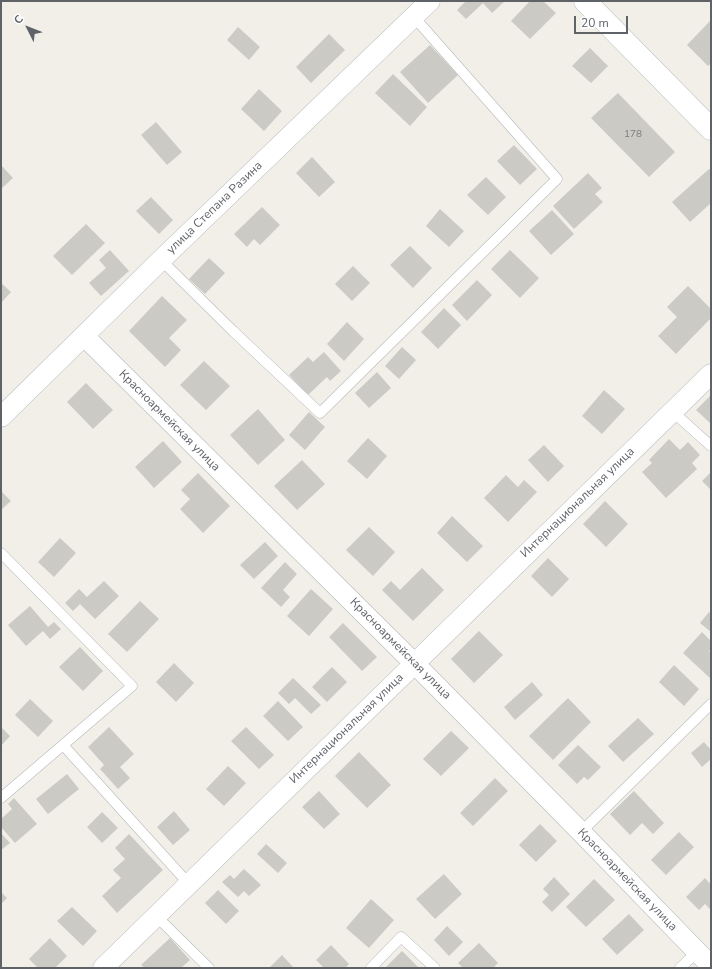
<!DOCTYPE html>
<meta charset="utf-8">
<style>
body{margin:0}
#map{position:relative;width:712px;height:969px;overflow:hidden;background:#f1efe8;font-family:"Nunito Sans",sans-serif}
canvas{display:block}
.frame{position:absolute;inset:0;border:2px solid #5f6368;pointer-events:none}
.north{position:absolute;left:8px;top:8px;width:40px;height:40px;-webkit-text-stroke:3px #fff;paint-order:stroke;rotate:312deg;font-size:11px;font-weight:700;line-height:16px;text-align:center;color:#5f6368}
.north::after{content:'';display:block;margin:auto;width:14px;height:18px;background:#5f6368;clip-path:polygon(50% 0,100% 100%,50% 72%,0 100%)}
.scale{position:absolute;left:574px;top:16px;width:54px;height:18px;box-sizing:border-box;border:2px solid #5f6368;border-top:0;padding-left:5px;font-size:12px;line-height:14px;white-space:nowrap;color:#5f6368;-webkit-text-stroke:3px #fff;paint-order:stroke}
</style>
<div id="map">
<canvas width="712" height="969"></canvas>
<div class="frame"></div>
<div class="north">С</div>
<div class="scale">20 m</div>
</div>
<script>
const c = document.querySelector('canvas').getContext('2d');
c.lineJoin = 'round';
function fillPath(path, color) {
  c.fillStyle = color;
  c.fill(path, 'evenodd');
}
function toPath(rows) {
  const path = new Path2D();
  for (const r of rows) {
    path.moveTo(r[0], r[1]);
    for (let i = 2; i < r.length; i += 2) path.lineTo(r[i], r[i + 1]);
  }
  return path;
}
function stroke(path, color, width, dash) {
  c.strokeStyle = color;
  c.lineWidth = width;
  c.lineCap = dash ? 'butt' : 'round';
  c.setLineDash(dash || []);
  c.stroke(path);
}
function drawText(font, color, halo, rows, align = 'center') {
  c.font = font + ' "Nunito Sans",sans-serif';
  c.lineWidth = 4;
  c.setLineDash([]);
  c.textBaseline = 'middle';
  c.strokeStyle = halo;
  c.fillStyle = color;
  for (const [text, x, y, turn = 0] of rows) {
    c.save();
    c.translate(x, y);
    c.rotate((+turn || 0) * Math.PI / 180);
    c.textAlign = isNaN(turn) ? turn : align;
    if (halo) c.strokeText(text, 0, 0);
    c.fillText(text, 0, 0);
    c.restore();
  }
}
const building = toPath([
 [466,1,505,1,492,13,483,3,466,19,457,10],
 [530,1,543,1,556,13,530,39,511,21],
 [711,20,711,63,708,66,687,45],
 [238,27,260,47,249,60,227,40],
 [329,34,345,50,311,83,296,67],
 [430,45,458,75,428,103,400,72],
 [590,48,608,66,591,83,572,66],
 [393,74,427,107,410,126,375,93],
 [259,89,282,111,264,131,241,109],
 [618,93,675,152,649,177,591,118],
 [156,122,182,152,167,165,141,135],
 [514,145,537,169,520,185,497,161],
 [312,157,335,182,319,197,296,173],
 [1,165,13,178,1,189],
 [709,169,711,171,711,203,690,222,672,202],
 [588,173,602,188,595,194,603,202,574,229,553,206],
 [486,177,506,197,488,215,467,195],
 [151,197,173,220,159,234,136,211],
 [262,207,280,225,260,245,254,239,247,247,234,234],
 [440,209,464,231,449,247,426,226],
 [552,210,574,234,551,255,529,231],
 [86,224,105,243,72,275,53,256],
 [410,246,432,268,413,288,390,265],
 [110,250,129,271,101,296,89,283,106,268,99,260],
 [510,250,539,278,520,298,491,269],
 [209,258,225,273,205,294,189,279],
 [353,266,370,283,352,301,335,284],
 [477,280,492,295,467,321,452,305],
 [1,283,11,292,1,303],
 [688,286,711,309,711,318,676,354,658,336,677,317,667,307],
 [162,296,187,320,169,338,181,350,165,367,129,331],
 [444,308,461,325,438,349,421,332],
 [347,322,364,339,344,361,327,344],
 [402,347,416,360,399,379,385,366],
 [324,352,341,371,330,381,327,377,308,395,289,375,308,357,313,362],
 [204,361,230,386,206,410,180,385],
 [377,372,391,388,369,408,355,393],
 [86,383,113,410,93,429,67,402],
 [604,390,625,409,602,434,582,416],
 [711,395,711,424,696,410],
 [258,409,285,440,258,465,230,435],
 [309,412,325,427,305,450,289,435],
 [368,438,387,456,367,479,347,461],
 [669,439,680,450,688,442,700,455,692,463,697,469,666,498,642,472,652,463,649,460],
 [163,441,182,462,154,488,135,467],
 [544,445,564,466,548,482,528,460],
 [302,460,325,484,297,510,274,486],
 [711,472,711,490,702,481],
 [198,473,230,506,203,533,180,509,190,499,181,490],
 [506,475,518,487,524,480,537,492,508,522,484,498],
 [1,491,11,501,1,510],
 [605,501,628,524,606,547,583,524],
 [452,516,483,546,467,562,437,533],
 [369,527,395,552,373,576,346,550],
 [60,538,76,553,54,577,38,562],
 [265,542,278,556,254,579,240,565],
 [548,558,569,579,552,597,531,576],
 [285,562,297,574,283,590,290,597,281,607,261,588],
 [422,568,444,590,413,621,382,590,391,581,400,590],
 [104,581,119,596,95,619,80,604,73,611,65,603,79,589,87,597],
 [311,589,333,609,309,636,287,616],
 [140,601,159,619,127,652,108,634],
 [30,606,48,627,54,622,61,629,50,639,43,631,26,646,8,625],
 [709,612,711,614,711,632,700,623],
 [343,623,377,657,362,671,329,637],
 [479,631,503,655,474,683,451,659],
 [702,632,711,641,711,649,709,651,711,653,711,679,683,653],
 [80,647,103,671,83,691,59,667],
 [174,663,194,683,176,702,156,682],
 [674,665,699,689,684,706,659,682],
 [332,667,347,682,327,702,312,687],
 [293,678,321,705,311,714,295,698,289,704,278,693],
 [532,682,543,695,515,720,504,707],
 [568,698,591,722,553,760,529,736],
 [30,699,53,721,38,737,15,715],
 [278,701,303,727,288,741,263,716],
 [638,718,654,734,623,762,608,746],
 [1,727,10,736,1,746],
 [109,727,134,754,120,767,130,778,118,789,100,769,104,765,88,747],
 [246,727,274,755,259,769,231,741],
 [451,731,469,748,441,776,423,759],
 [704,742,710,749,711,748,711,759,702,767,691,753],
 [578,745,601,767,588,780,584,777,577,784,558,765],
 [359,752,391,785,367,808,335,776],
 [228,766,246,783,224,806,206,789],
 [67,774,79,789,48,814,36,799],
 [495,778,508,791,473,826,460,813],
 [319,791,340,814,324,829,302,807],
 [634,791,664,823,653,834,642,823,630,835,610,814],
 [14,798,37,824,15,843,1,827,1,819,12,809,8,804],
 [174,811,190,830,173,845,157,827],
 [102,812,118,828,102,843,87,827],
 [540,824,557,841,536,862,519,845],
 [679,832,694,847,666,875,651,860],
 [1,833,10,843,1,850],
 [129,834,163,870,117,913,102,896,121,878,113,870,125,859,115,848],
 [266,844,287,863,278,873,257,854],
 [244,869,261,885,249,896,244,891,238,897,222,882,230,875,234,879],
 [444,874,462,894,435,919,416,899],
 [554,877,570,894,552,912,542,902,549,895,543,889],
 [705,878,711,885,711,908,710,909,705,904,699,910,686,897],
 [594,879,615,900,586,927,566,907],
 [218,890,239,911,226,924,205,903],
 [1,892,7,898,1,904],
 [371,899,394,920,369,948,346,928],
 [72,907,97,931,83,946,57,921],
 [629,914,644,930,617,955,602,939],
 [447,926,463,942,449,956,434,940],
 [50,938,67,956,55,968,38,968,29,959],
 [170,938,190,960,181,968,145,968,141,965],
 [479,943,498,963,493,968,463,968,458,963],
 [331,945,349,964,345,968,324,968,316,960],
 [402,951,419,968,385,968],
 [282,955,294,968,269,968]
]);
const service = toPath([
 [161,260,233,331,320,413,557,179,414,17],
 [672,411,711,446],
 [1,553,132,686,1,798],
 [63,745,189,884],
 [581,832,711,704],
 [156,916,209,968],
 [371,968,401,937,435,968],
 [680,968,697,952]
]);
const minor = toPath([
 [84,336,414,663,581,832,711,966],
 [1,417,161,260,430,1],
 [103,968,711,374]
]);
const secondary = toPath([
 [585,1,711,129]
]);
const numberNames = [
 ["178",633,135]
];
const streetNames = [
 ["улица Степана Разина",215,208,-44],
 ["Красноармейская улица",169,421,45],
 ["Интернациональная улица",578,503,-44],
 ["Красноармейская улица",400,649,45],
 ["Интернациональная улица",347,729,-44],
 ["Красноармейская улица",627,880,46]
];
fillPath(building, '#cccac5');
stroke(service, '#b5b8bc', 11);
stroke(minor, '#b5b8bc', 21);
stroke(secondary, '#b6babf', 23);
stroke(service, '#fff', 10);
stroke(minor, '#fff', 20);
stroke(secondary, '#fff', 22);
drawText('10px', '#7a7d7f', null, numberNames);
drawText('12px', '#5f6368', '#fff', streetNames);
</script>
